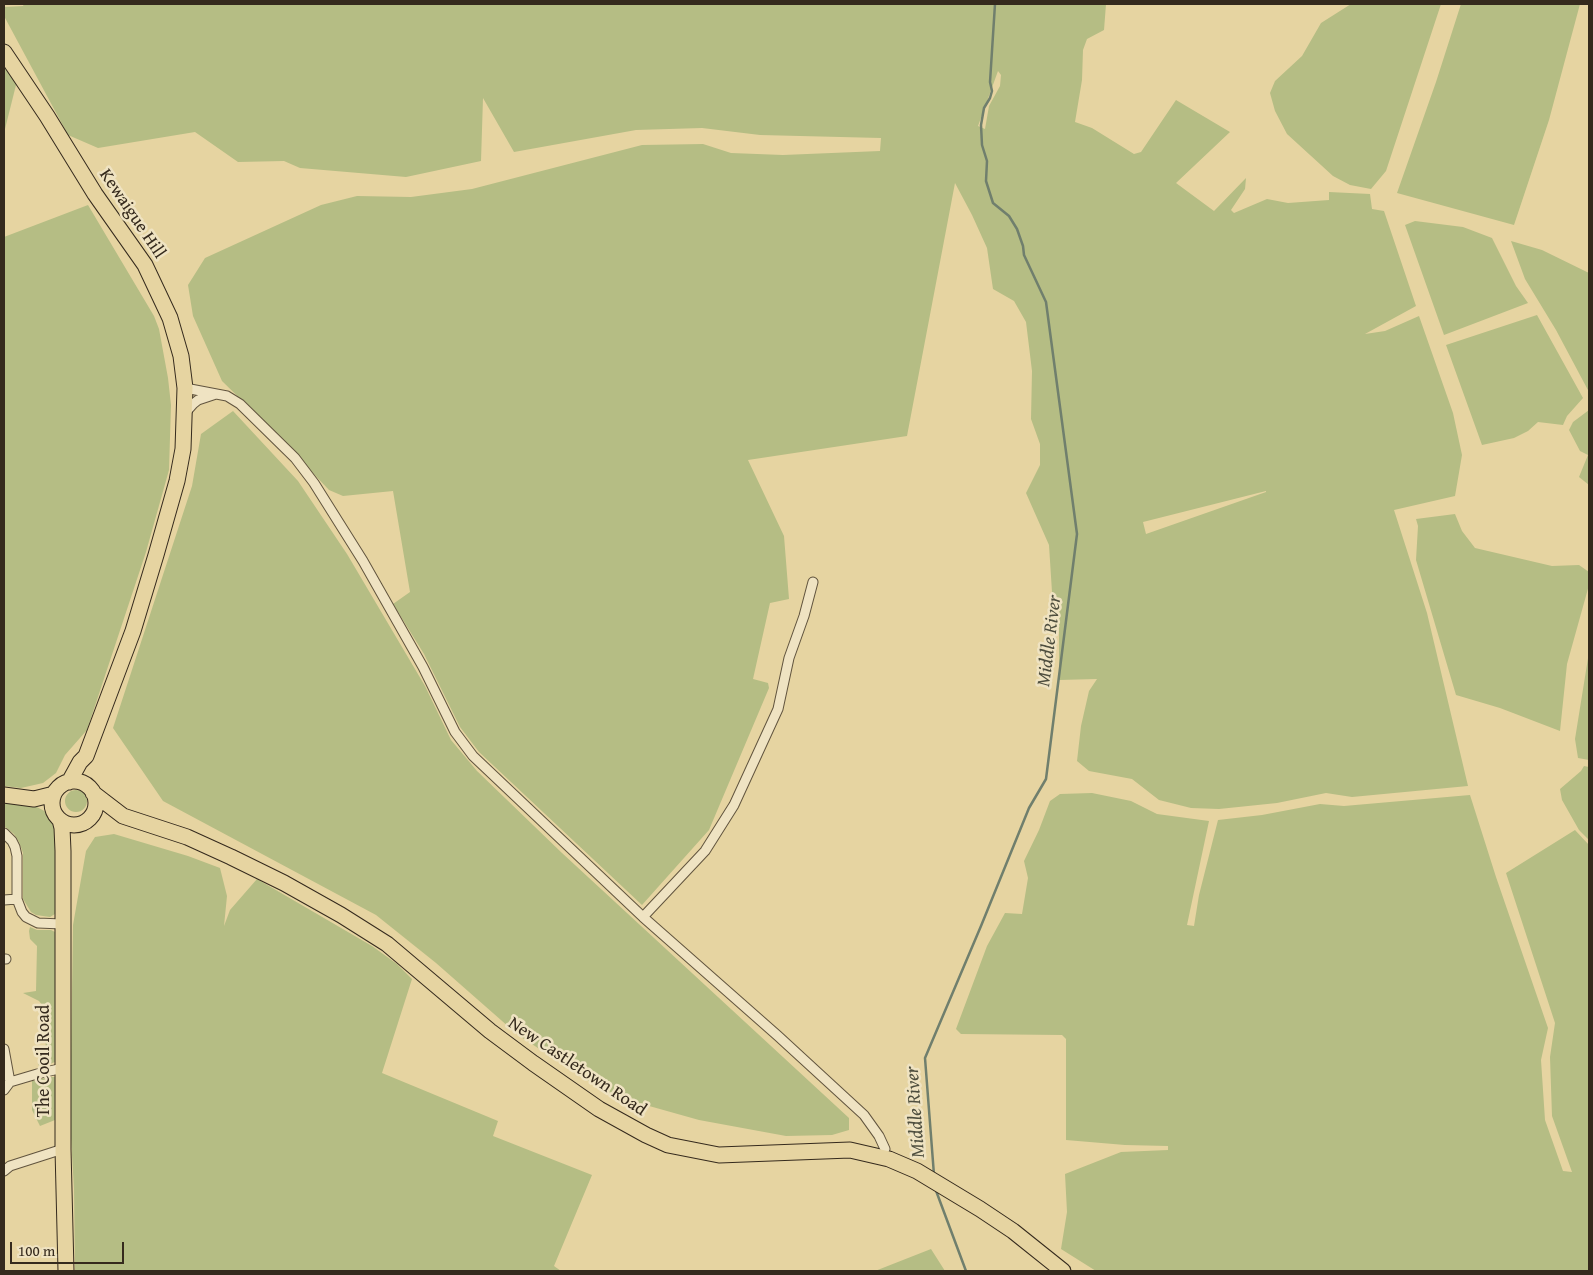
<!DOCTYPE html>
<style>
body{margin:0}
#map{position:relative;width:1593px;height:1275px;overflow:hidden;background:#e6d4a1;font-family:"Gentium Book Plus",serif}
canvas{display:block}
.frame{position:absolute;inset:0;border:5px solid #352a1d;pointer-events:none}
.scale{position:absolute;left:10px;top:1242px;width:114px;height:22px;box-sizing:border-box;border:2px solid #352a1d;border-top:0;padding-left:6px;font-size:15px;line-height:18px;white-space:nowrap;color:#352a1d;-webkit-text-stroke:4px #efe3c2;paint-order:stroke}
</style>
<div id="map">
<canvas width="1593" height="1275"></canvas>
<div class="frame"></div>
<div class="scale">100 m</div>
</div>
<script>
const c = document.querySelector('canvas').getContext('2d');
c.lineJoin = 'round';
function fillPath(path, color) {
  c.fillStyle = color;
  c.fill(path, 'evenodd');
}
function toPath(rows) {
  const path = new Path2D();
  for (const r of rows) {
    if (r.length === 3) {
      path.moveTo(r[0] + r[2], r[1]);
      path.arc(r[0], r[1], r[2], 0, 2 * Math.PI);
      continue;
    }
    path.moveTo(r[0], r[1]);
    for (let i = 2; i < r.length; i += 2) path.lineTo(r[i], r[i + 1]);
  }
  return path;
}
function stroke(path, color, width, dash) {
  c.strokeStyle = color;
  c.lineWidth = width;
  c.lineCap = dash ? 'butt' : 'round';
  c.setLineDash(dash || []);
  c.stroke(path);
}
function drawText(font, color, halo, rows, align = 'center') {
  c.font = font + ' "Gentium Book Plus",serif';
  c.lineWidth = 5;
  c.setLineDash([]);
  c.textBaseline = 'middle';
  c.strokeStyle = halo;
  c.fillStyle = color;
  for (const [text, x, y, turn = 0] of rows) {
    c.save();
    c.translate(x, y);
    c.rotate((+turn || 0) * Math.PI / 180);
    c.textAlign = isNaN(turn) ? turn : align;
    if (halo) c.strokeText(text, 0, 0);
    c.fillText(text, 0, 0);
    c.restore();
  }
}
const green = toPath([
 [24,4,1106,4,1104,30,1087,39,1083,50,1082,80,1075,122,1092,128,1134,154,1141,152,1176,100,1230,132,1176,183,1214,211,1246,178,1245,189,1231,210,1234,213,1267,199,1288,203,1329,200,1329,192,1370,194,1372,209,1384,211,1416,306,1365,334,1385,331,1419,316,1453,413,1462,455,1455,496,1394,510,1427,613,1468,786,1352,797,1326,793,1277,803,1219,809,1191,808,1159,800,1132,779,1089,771,1077,761,1081,726,1089,691,1097,679,1059,680,1059,608,1052,592,1049,545,1026,493,1040,465,1040,444,1031,419,1032,371,1026,322,1014,301,993,289,987,248,972,215,955,183,907,436,748,460,784,536,789,599,770,603,753,679,768,683,769,688,709,830,642,905,479,752,460,727,424,654,393,604,410,592,393,491,343,496,329,490,273,431,222,381,193,316,188,285,205,258,321,205,357,196,411,197,472,189,642,145,703,144,731,153,783,155,880,151,881,138,760,135,702,128,636,130,514,152,483,98,481,161,406,177,300,168,284,161,238,162,195,132,98,148,68,135,4,16,4,7,23,6],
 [998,71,1001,75,1000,86,989,106,985,129,978,126],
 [1266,491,1266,492,1146,534,1143,522],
 [1351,4,1441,4,1386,171,1371,189,1350,185,1333,176,1287,134,1275,111,1270,93,1275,81,1302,56,1321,23],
 [1461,4,1580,4,1549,120,1514,225,1397,193,1436,82],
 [4,63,17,81,4,133],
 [88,205,154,316,159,329,168,378,171,405,169,470,146,552,87,730,65,755,56,773,43,783,21,788,4,786,4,237],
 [1415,221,1463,227,1492,238,1516,286,1528,303,1444,335,1405,225],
 [1511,241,1542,250,1589,273,1589,392,1556,330,1525,279],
 [1537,315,1583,398,1567,416,1563,425,1538,422,1528,431,1514,438,1482,445,1446,345],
 [1589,410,1589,485,1579,477,1588,455,1580,451,1569,430,1573,422],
 [233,411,298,481,347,554,425,686,451,740,477,771,562,853,849,1118,849,1130,832,1135,786,1136,699,1120,610,1095,518,1035,436,963,376,915,163,801,113,728,192,486,201,434],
 [1455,514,1462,531,1475,548,1552,566,1579,565,1589,572,1589,585,1567,664,1560,731,1500,708,1456,695,1416,560,1418,526,1416,519],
 [1589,652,1589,760,1578,758,1575,739],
 [1584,766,1589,767,1589,840,1579,830,1562,800,1560,789,1581,771],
 [76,801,11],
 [1092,793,1131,801,1157,814,1209,821,1187,925,1194,926,1199,895,1218,820,1262,815,1320,804,1344,806,1470,795,1496,877,1548,1028,1541,1060,1545,1120,1563,1171,1572,1172,1552,1116,1550,1057,1555,1023,1506,873,1575,830,1589,845,1589,1271,1096,1271,1061,1249,1067,1212,1065,1174,1121,1152,1168,1150,1168,1146,1125,1145,1066,1140,1066,1039,1062,1035,961,1034,956,1029,987,946,1005,913,1022,914,1028,878,1024,861,1039,830,1050,801,1060,794],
 [4,801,35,806,48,813,54,823,55,834,55,914,50,917,36,915,31,912,23,899,23,853,19,842,14,834,4,826],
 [114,834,188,856,220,868,227,896,224,926,230,910,257,879,372,946,397,964,412,979,382,1073,498,1121,493,1136,592,1175,554,1266,561,1271,75,1271,74,1189,70,1121,73,925,86,851,95,837],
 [30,927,37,930,51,930,55,932,55,1062,44,1066,38,1065,38,1062,46,1061,45,1011,43,1006,39,1001,23,993,36,991,37,946,30,939,29,931],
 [49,1077,55,1077,55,1120,40,1126,32,1110,32,1081],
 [931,1249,945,1271,875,1271]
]);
const stream = toPath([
 [934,1175,925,1058,981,926,1029,808,1046,779,1077,534,1046,302,1024,255,1023,246,1017,229,1009,216,993,203,986,181,987,161,982,145,981,125,984,108,990,98,992,91,990,82,995,4],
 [935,1188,966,1271]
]);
const minor = toPath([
 [185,388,227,396,240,404,295,458,314,483,363,561,423,667,455,732,473,756,643,917,778,1036,864,1115,879,1136,885,1149],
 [185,413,193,404,198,400,216,394],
 [4,833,12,841,15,847,17,856,17,899,22,912,26,917,38,923,62,924],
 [4,900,17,899],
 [643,917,705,851,734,805,778,709,789,658,804,616,813,582],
 [4,959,6,959],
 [4,1049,10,1082],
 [4,1090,10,1082,37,1074,63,1068],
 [4,1171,10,1166,63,1149]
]);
const trunk = toPath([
 [4,52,47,116,95,194,145,265,170,318,181,356,185,388,183,449,177,481,156,555,133,631,86,756,80,762,69,782],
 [74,803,22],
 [93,793,123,816,187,837,231,857,284,883,341,915,387,944,490,1031,533,1063,599,1109,646,1135,668,1145,719,1155,850,1150,889,1159,917,1171,980,1209,1013,1231,1063,1271],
 [4,795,34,799,54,794],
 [60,820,62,828,63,851,63,1149,66,1271]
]);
const streetNames = [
 ["Kewaigue Hill",132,214,56],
 ["The Cooil Road",44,1061,-90],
 ["New Castletown Road",577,1067,34]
];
const waterNames = [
 ["Middle River",1050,641,-83],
 ["Middle River",916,1112,-94]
];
fillPath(green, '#b5bd84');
stroke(stream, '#707f6d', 2.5);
stroke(minor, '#61543e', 11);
stroke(trunk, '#352a1d', 17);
stroke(minor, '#efe3c2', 9);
stroke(trunk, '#e6d4a1', 15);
drawText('18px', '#352a1d', '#efe3c2', streetNames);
drawText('italic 19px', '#4e4e3e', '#efe3c2', waterNames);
</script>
